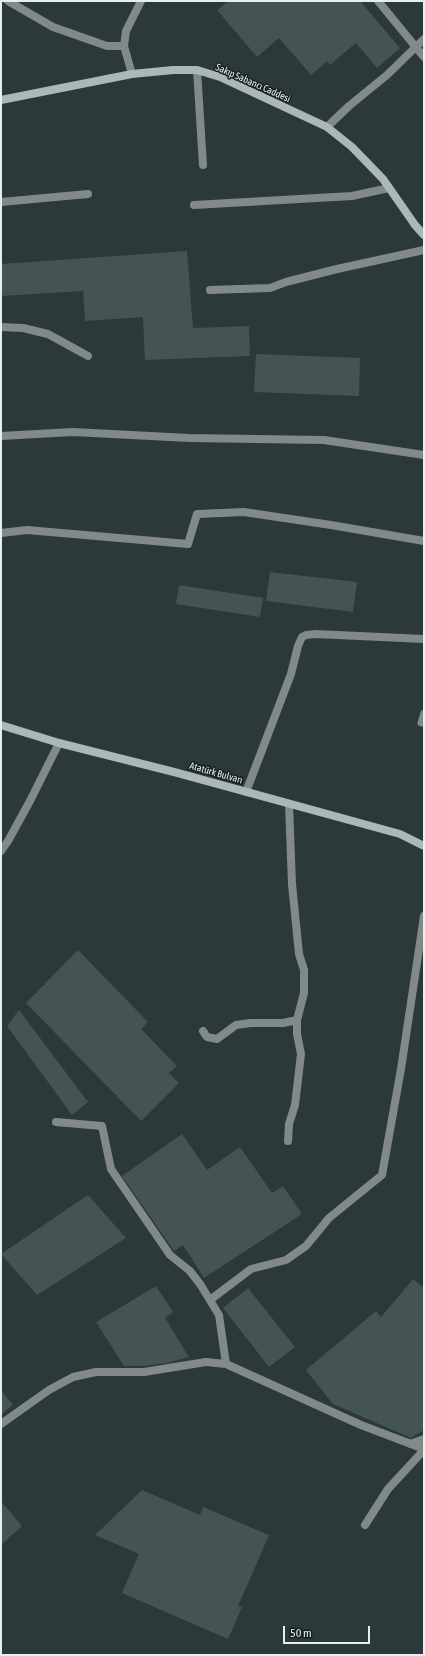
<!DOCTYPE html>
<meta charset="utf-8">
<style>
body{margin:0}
#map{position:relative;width:425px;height:1656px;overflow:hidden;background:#2b393a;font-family:"Asap Condensed",sans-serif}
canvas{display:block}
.frame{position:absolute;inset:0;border:2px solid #e6efef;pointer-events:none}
.scale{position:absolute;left:283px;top:1626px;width:87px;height:18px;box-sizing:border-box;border:2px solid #e6efef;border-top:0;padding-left:5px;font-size:12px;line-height:14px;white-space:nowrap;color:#e6efef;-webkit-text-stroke:3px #191f1f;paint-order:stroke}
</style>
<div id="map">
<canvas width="425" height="1656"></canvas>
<div class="frame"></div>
<div class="scale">50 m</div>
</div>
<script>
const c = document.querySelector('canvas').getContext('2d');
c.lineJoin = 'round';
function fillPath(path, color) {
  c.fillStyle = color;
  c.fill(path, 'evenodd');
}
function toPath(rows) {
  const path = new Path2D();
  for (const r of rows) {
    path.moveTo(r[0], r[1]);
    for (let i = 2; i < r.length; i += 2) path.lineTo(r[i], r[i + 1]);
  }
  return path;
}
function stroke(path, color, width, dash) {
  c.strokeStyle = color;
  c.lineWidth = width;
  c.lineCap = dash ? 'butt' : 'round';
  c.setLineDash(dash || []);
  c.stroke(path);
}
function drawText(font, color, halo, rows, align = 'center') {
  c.font = font + ' "Asap Condensed",sans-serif';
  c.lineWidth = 3;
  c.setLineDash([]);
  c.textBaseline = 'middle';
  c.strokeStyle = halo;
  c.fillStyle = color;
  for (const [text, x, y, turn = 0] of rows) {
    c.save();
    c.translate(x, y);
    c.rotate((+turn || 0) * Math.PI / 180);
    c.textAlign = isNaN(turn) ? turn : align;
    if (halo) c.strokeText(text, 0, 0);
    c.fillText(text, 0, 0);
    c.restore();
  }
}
const building = toPath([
 [228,1,360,1,400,48,377,68,356,43,330,65,327,61,311,75,279,38,257,57,217,10],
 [187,251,193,328,249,326,250,356,145,360,143,317,85,321,83,291,1,296,1,264],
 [256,354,360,358,359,396,254,392],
 [270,572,357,582,353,612,266,601],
 [179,585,263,598,260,617,176,604],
 [78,950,148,1022,141,1029,177,1066,169,1073,179,1083,141,1121,26,1003],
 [19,1010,88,1102,72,1115,7,1026],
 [182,1134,207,1170,240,1147,272,1193,283,1186,302,1214,204,1278,183,1245,174,1251,122,1176],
 [88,1195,126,1238,37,1295,1,1254],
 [413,1279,424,1288,424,1430,411,1438,333,1404,306,1370,376,1311,381,1317],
 [156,1286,173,1312,165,1318,189,1357,167,1363,144,1366,124,1366,96,1322],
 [248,1288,295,1347,269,1367,223,1308],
 [1,1390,13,1405,1,1415],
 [142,1490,200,1515,203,1507,269,1535,238,1606,242,1607,228,1639,122,1593,139,1554,95,1535],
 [1,1501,22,1526,1,1545]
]);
const lane = toPath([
 [421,723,424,713]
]);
const street = toPath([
 [8,1,53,27,107,46,124,46],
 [378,1,424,57],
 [197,70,203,165],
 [132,74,124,46,126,31,141,1],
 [327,127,349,106,387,75,424,39],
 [1,202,88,194],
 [194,205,352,196,389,188],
 [210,290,270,288,286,282,337,269,424,250],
 [1,327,23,328,48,334,88,356],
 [1,436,73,432,189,438,324,440,424,455],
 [1,533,27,530,188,544,197,514,244,512,331,525,424,541],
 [246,792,291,674,298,646,302,637,306,635,316,634,424,639],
 [1,851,8,841,30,801,59,743],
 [203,1031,207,1037,217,1039,236,1025,250,1023,283,1023,297,1020],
 [56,1122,102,1126,111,1169,170,1255,190,1271,200,1284,219,1315,226,1364],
 [288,1141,289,1124,295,1105,301,1054,297,1034,297,1020,304,993,304,970,299,954,292,884,289,804],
 [210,1300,251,1269,286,1260,306,1246,329,1218,382,1175,401,1069,424,916],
 [1,1424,49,1390,73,1377,96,1372,144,1372,206,1362,226,1364,361,1425,424,1449],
 [410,1444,424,1439],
 [365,1525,388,1489,424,1450]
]);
const secondary = toPath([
 [1,100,132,74,173,70,197,70,220,77,327,127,352,147,383,179,415,225,424,235],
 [1,725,59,743,174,772,400,834,424,846]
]);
const streetNames = [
 ["Sakıp Sabancı Caddesi",253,83,24],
 ["Atatürk Bulvarı",216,773,16]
];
fillPath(building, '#445353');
stroke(lane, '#828989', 7);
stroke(street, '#828989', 8);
stroke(secondary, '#acb8b8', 8);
drawText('10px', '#e6efef', '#191f1f', streetNames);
</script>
